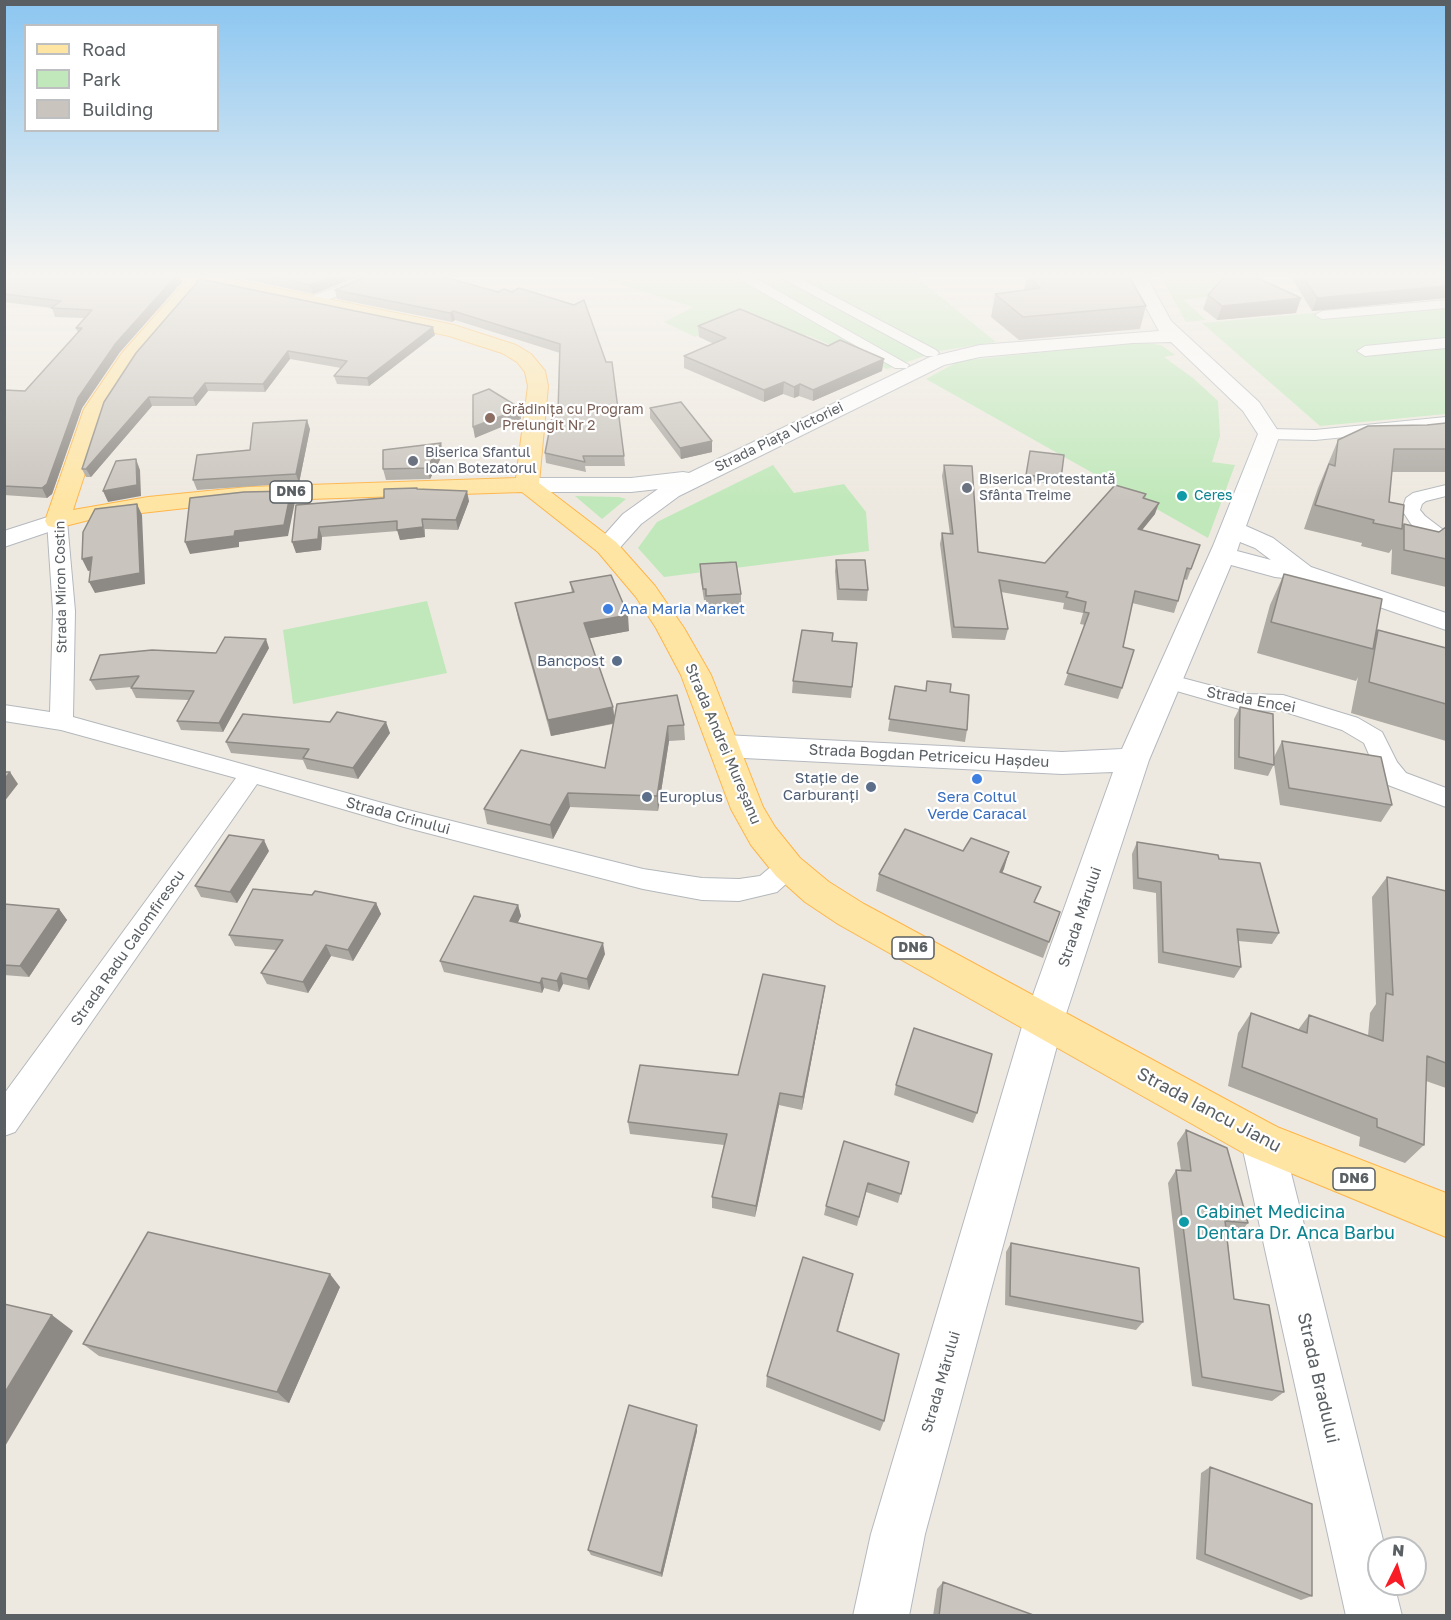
<!DOCTYPE html>
<meta charset="utf-8">
<style>
body{margin:0}
#map{position:relative;width:1451px;height:1620px;overflow:hidden;background:#eee9e0;font-family:"Golos Text",sans-serif}
canvas{display:block}
.frame{position:absolute;inset:0;border:6px solid #595f63;pointer-events:none}
.legend{position:absolute;left:24px;top:24px;width:195px;height:108px;box-sizing:border-box;background:#fff;border:2px solid #bdbfc1;margin:0;padding:8px 10px;list-style:none;font-size:18px;color:#595f63}
.legend li{display:flex;align-items:center;gap:12px;height:30px}
.legend b{width:30px;border:2px solid #bdbfc1}
.north{position:absolute;left:1367px;top:1536px;width:60px;height:60px;box-sizing:border-box;background:#fff;border:2px solid #bdbfc1;border-radius:50%;rotate:5deg;font-size:16px;font-weight:700;line-height:24px;text-align:center;color:#595f63}
.north::after{content:'';display:block;margin:auto;width:21px;height:27px;background:#f81c26;clip-path:polygon(50% 0,100% 100%,50% 72%,0 100%)}
</style>
<div id="map">
<canvas width="1451" height="1620"></canvas>
<div class="frame"></div>
<ul class="legend">
<li><b style="height:8px;background:#ffe5a4"></b>Road</li>
<li><b style="height:16px;background:#c0e8ba"></b>Park</li>
<li><b style="height:16px;background:#c9c4bd"></b>Building</li>
</ul>
<div class="north">N</div>
</div>
<script>
const c = document.querySelector('canvas').getContext('2d');
c.lineJoin = 'round';
function fillPath(path, color) {
  c.fillStyle = color;
  c.fill(path, 'evenodd');
}
function toPath(rows) {
  const path = new Path2D();
  for (const r of rows) {
    path.moveTo(r[0], r[1]);
    for (let i = 2; i < r.length; i += 2) path.lineTo(r[i], r[i + 1]);
  }
  return path;
}
function stroke(path, color, width, dash) {
  c.strokeStyle = color;
  c.lineWidth = width;
  c.lineCap = dash ? 'butt' : 'round';
  c.setLineDash(dash || []);
  c.stroke(path);
}
function drawText(font, color, halo, rows, align = 'center') {
  c.font = font + ' "Golos Text",sans-serif';
  c.lineWidth = 4.5;
  c.setLineDash([]);
  c.textBaseline = 'middle';
  c.strokeStyle = halo;
  c.fillStyle = color;
  for (const [text, x, y, turn = 0] of rows) {
    c.save();
    c.translate(x, y);
    c.rotate((+turn || 0) * Math.PI / 180);
    c.textAlign = isNaN(turn) ? turn : align;
    if (halo) c.strokeText(text, 0, 0);
    c.fillText(text, 0, 0);
    c.restore();
  }
}
const green = toPath([
 [589,275,914,275,996,342,939,351,887,369,807,335,790,343,736,320,695,337,664,322,693,307],
 [1160,275,1282,275,1235,280,1241,286,1207,289,1217,296,1184,300,1206,320,1186,322],
 [1446,301,1446,414,1320,426,1202,323],
 [1139,342,1161,345,1175,355,1164,357,1193,378,1218,401,1220,436,1212,462,1235,465,1208,538,926,379,959,361],
 [773,465,794,493,844,484,866,512,869,551,664,577,638,548,657,522],
 [575,496,619,497,626,499,602,519],
 [427,601,447,673,293,704,283,630]
]);
const street = toPath([
 [369,275,390,275,320,303,310,303,308,300,310,297,369,275],
 [732,275,750,275,909,365,907,368,895,368,732,275],
 [776,275,794,275,936,350,939,353,936,356,926,356,776,275],
 [1446,300,1446,308,1322,319,1315,315,1322,311,1446,300],
 [1446,338,1446,348,1365,356,1357,351,1365,346,1446,338],
 [1446,417,1446,427,1315,440,1269,439,1263,438,1260,434,1263,430,1269,429,1315,430,1446,417],
 [1446,485,1446,496,1426,501,1422,504,1420,510,1425,516,1446,532,1446,547,1439,545,1411,524,1402,510,1406,498,1413,493,1446,485],
 [57,515,64,517,67,521,75,611,73,717,404,809,643,869,702,878,739,879,760,876,779,860,788,857,797,860,801,867,797,874,777,892,739,901,702,900,643,889,404,827,257,784,15,1132,4,1136,4,1094,236,778,61,730,4,721,4,705,50,712,53,611,47,521,50,517,57,515],
 [1167,674,1243,694,1283,695,1358,718,1382,732,1397,762,1406,773,1446,788,1446,807,1388,785,1374,766,1364,743,1342,730,1282,711,1243,710,1159,686,1156,681,1159,676,1167,674]
]);
const secondary = toPath([
 [1128,275,1146,275,1171,321,1259,402,1280,434,1246,526,1273,538,1311,567,1446,613,1446,630,1301,580,1275,577,1231,565,1149,760,1064,1020,925,1534,909,1616,853,1616,871,1534,1024,1020,1113,772,1062,774,724,757,713,754,708,746,713,738,724,735,1062,752,1122,749,1213,546,1258,434,1243,411,1171,342,1133,343,980,357,944,365,679,496,641,524,616,552,607,555,598,552,594,547,598,542,623,514,658,489,631,492,527,492,519,490,515,485,519,480,527,478,631,478,683,472,689,473,930,357,980,345,1159,331,1128,275],
 [1240,542,1255,548,1271,560,1237,551,1240,542],
 [57,514,66,516,69,521,66,526,4,547,4,531,57,514],
 [1262,1121,1277,1127,1283,1141,1385,1548,1379,1548,1379,1584,1394,1584,1402,1616,1346,1616,1241,1141,1247,1127,1262,1121]
]);
const primary = toPath([
 [175,275,212,275,454,325,516,345,531,354,545,371,548,386,539,483,616,542,655,586,684,628,711,675,763,807,775,827,800,858,829,882,864,904,1277,1127,1446,1193,1446,1237,1247,1155,838,924,805,902,776,876,751,845,731,809,681,675,656,628,636,597,598,552,522,492,248,501,97,518,57,528,48,526,45,521,84,409,122,353,186,281,178,279,175,275],
 [202,284,449,336,502,353,517,362,525,372,528,386,516,478,248,487,148,497,73,510,106,409,137,360,202,284]
]);
const wall = toPath([
 [4,275,179,275,182,282,120,352,82,408,52,494,47,498,4,495,4,390,25,391,78,333,76,328,84,318,55,317,52,308,4,302],
 [225,275,362,275,313,294],
 [1027,275,1130,275,1132,278,1131,280,1146,306,1140,329,1019,340,991,317,995,294,1024,290],
 [1290,275,1446,275,1446,298,1312,311],
 [335,290,512,292,574,305,624,456,625,466,585,466,586,472,546,463,545,453,558,412,560,353,455,320,452,322,337,299],
 [1208,295,1296,313,1217,320,1203,309],
 [698,326,882,371,813,401,799,396,794,398,783,394,764,402,684,368,684,356,714,344,699,337],
 [435,335,369,386,337,384,334,376,341,368,290,359,265,392,208,391,196,406,152,406,91,477,86,477,82,469,136,353],
 [650,408,712,441,712,452,681,459,650,418],
 [1446,423,1446,472,1392,472,1389,502,1402,528,1404,524,1439,532,1446,527,1446,587,1391,574,1392,549,1389,553,1361,546,1362,543,1304,529,1318,488,1338,440],
 [310,429,299,483,197,490,193,480,250,450],
 [441,443,443,454,430,479,386,480,383,469],
 [1030,451,1061,479,1059,485,1025,480],
 [944,465,978,552,1045,563,1146,494,1145,499,1155,514,1142,530,1200,545,1187,580,1184,579,1178,601,1174,613,1132,603,1123,647,1122,688,1118,699,1064,685,1085,625,1080,624,1083,613,1063,609,1064,603,1001,592,1008,629,1005,640,952,638,940,544,942,533,950,534,942,476],
 [418,490,469,501,458,530,425,529,425,537,400,540,398,531,322,537,321,550,296,553,296,505,384,498],
 [836,560,868,590,867,601,837,600,835,571],
 [700,564,741,594,741,606,706,607,706,600,704,600,700,575],
 [1284,574,1376,633,1378,630,1446,648,1446,741,1351,713,1358,677,1356,681,1257,653,1270,605],
 [570,582,629,631,589,638,613,707,614,718,684,725,685,740,669,741,658,811,570,807,553,839,487,824,484,809,605,768,613,724,551,736,518,618,515,603,572,593],
 [832,641,857,643,851,698,792,693,793,681],
 [269,648,223,732,181,730,177,721,189,700,136,698,131,688,132,687,96,690,90,680,216,653],
 [895,686,925,691,950,692,967,730,965,742,888,731],
 [1240,707,1274,757,1282,741,1392,805,1381,822,1280,805,1274,764,1268,776,1234,769,1234,719],
 [330,722,390,733,358,779,307,769,303,760,231,753,226,742],
 [1137,842,1219,859,1279,933,1272,944,1238,941,1241,967,1234,978,1158,963,1156,893,1133,889,1132,854],
 [269,851,237,903,201,897,195,886],
 [963,851,1009,852,1002,873,1036,903,1060,912,1043,958,876,891,879,874],
 [1387,877,1446,891,1446,1088,1426,1081,1424,1145,1405,1163,1359,1146,1360,1137,1228,1086,1238,1033,1251,1013,1298,1030,1309,1015,1368,1036,1370,1013,1376,1004,1372,897],
 [376,903,381,914,353,961,331,956,308,993,267,984,261,973,276,950,235,946,229,935],
 [4,904,59,909,67,920,29,977,4,975],
 [518,905,521,916,517,923,605,954,589,990,563,984,559,992,544,988,542,993,444,972,440,961],
 [825,986,823,999,802,1110,779,1105,755,1217,712,1208,712,1197,724,1145,630,1134,628,1122,738,1075],
 [896,1085,977,1113,973,1123,894,1095],
 [1186,1130,1248,1223,1238,1235,1227,1234,1234,1299,1284,1392,1272,1401,1192,1386,1168,1183,1176,1170,1181,1171,1177,1143],
 [909,1162,898,1203,866,1192,857,1226,824,1215,826,1206],
 [1011,1243,1143,1322,1136,1330,1005,1305,1006,1252],
 [853,1274,838,1332,884,1421,880,1431,766,1387,767,1376],
 [340,1287,289,1403,99,1356,83,1344],
 [697,1425,697,1431,662,1577,591,1555,588,1550],
 [1210,1467,1312,1596,1301,1600,1196,1559,1201,1473],
 [943,1582,1036,1616,933,1616,937,1589]
]);
const shadedWall = toPath([
 [177,275,179,275,182,282,120,352,82,408,52,494,47,498,42,488,78,398,116,343],
 [336,275,362,275,313,294,310,285],
 [1446,286,1446,298,1312,311,1317,298],
 [1301,298,1296,313,1217,320,1222,306],
 [453,311,455,320,452,322,450,313],
 [433,327,435,335,369,386,367,378],
 [288,351,290,359,265,392,263,384],
 [884,359,882,371,813,401,813,390],
 [784,382,783,394,764,402,764,390],
 [205,383,208,391,196,406,193,398],
 [800,384,799,396,794,398,794,387],
 [149,397,152,406,91,477,86,469],
 [520,408,521,419,475,438,473,427],
 [307,420,310,429,299,483,296,474],
 [712,441,712,452,681,459,680,448],
 [441,443,443,454,430,479,427,468],
 [136,459,140,470,141,496,108,502,103,491],
 [291,491,295,502,288,536,239,542,239,547,190,554,185,542,235,531],
 [467,491,469,501,458,530,456,520],
 [1159,503,1155,514,1134,540,1138,529],
 [137,504,142,515,145,584,95,593,89,582],
 [422,519,425,537,400,540,397,530],
 [319,527,322,537,321,550,296,553,292,542],
 [92,557,97,569,88,571,82,559],
 [628,615,629,631,586,639,584,623],
 [266,639,269,648,223,732,219,723],
 [613,707,615,723,551,736,548,720],
 [386,722,390,733,358,779,353,768],
 [668,726,669,741,658,811,657,796],
 [10,772,18,784,4,802,4,780],
 [568,793,570,807,553,839,550,825],
 [264,840,269,851,237,903,230,892],
 [1009,852,1004,869,995,888,1000,872],
 [376,903,381,914,353,961,348,950],
 [518,905,521,916,513,933,510,921],
 [59,909,67,920,29,977,20,966],
 [603,943,605,954,589,990,587,979],
 [326,945,331,956,308,993,303,982],
 [561,973,563,984,559,992,557,981],
 [542,978,544,988,542,993,540,983],
 [825,986,823,999,802,1110,803,1097],
 [780,1093,779,1105,755,1217,756,1206],
 [330,1274,340,1287,289,1403,277,1392],
 [52,1315,73,1331,4,1448,4,1394],
 [697,1425,697,1431,662,1577,661,1573]
]);
const building = toPath([
 [4,275,177,275,116,343,78,398,47,484,42,488,4,486,4,390,25,391,82,328,76,328,92,310,51,308,61,301,4,294,4,275],
 [265,275,336,275,310,285,265,275],
 [371,275,437,275,498,292,504,289,512,292,519,288,574,305,584,300,606,362,612,362,624,456,583,456,585,462,545,453,553,412,558,412,560,344,453,311,450,313,335,290,371,275],
 [1028,275,1130,275,1132,278,1130,278,1146,306,1023,317,995,294,1040,288,1028,275],
 [1227,275,1251,275,1301,298,1222,306,1208,295,1225,276,1227,275],
 [1302,275,1446,275,1446,286,1317,298,1302,275],
 [200,279,433,327,367,378,334,376,347,361,288,351,263,384,205,383,193,398,149,397,86,469,82,469,104,402,136,353,200,279],
 [740,309,828,346,840,340,884,359,813,390,800,384,794,387,784,382,764,390,684,356,726,338,698,326,740,309],
 [489,389,520,408,520,409,473,427,473,395,489,389],
 [681,402,712,441,680,448,650,408,681,402],
 [307,420,296,474,193,480,197,455,250,450,253,423,307,420],
 [1446,423,1446,449,1394,449,1389,502,1404,505,1402,529,1373,523,1374,520,1315,505,1329,464,1335,466,1338,440,1368,426,1427,425,1446,423],
 [441,443,427,468,383,469,383,450,441,443],
 [1030,451,1064,455,1061,479,1026,475,1030,451],
 [136,459,137,485,103,491,116,461,136,459],
 [944,465,972,466,978,552,1045,563,1115,485,1146,494,1143,498,1159,503,1138,529,1200,545,1191,569,1187,568,1178,601,1135,591,1123,647,1134,650,1122,688,1067,673,1089,613,1084,612,1086,602,1066,597,1068,592,999,580,1008,629,954,627,942,533,953,534,944,465],
 [417,488,417,489,467,491,456,520,422,519,423,527,397,530,397,521,319,527,318,539,292,542,296,505,384,498,384,489,417,488],
 [291,491,284,525,235,531,234,536,185,542,190,498,244,492,291,491],
 [137,504,140,573,89,582,92,557,82,559,83,532,95,509,137,504],
 [1404,524,1439,532,1446,527,1446,559,1404,550,1404,524],
 [836,560,865,560,868,590,839,589,836,560],
 [736,562,741,594,706,596,706,589,703,589,700,564,736,562],
 [1284,574,1382,599,1373,649,1271,622,1284,574],
 [611,575,628,615,584,623,613,707,548,720,515,603,574,592,570,582,611,575],
 [802,630,833,633,832,641,857,643,852,687,793,681,802,630],
 [1378,630,1446,648,1446,704,1369,682,1378,630],
 [225,637,266,639,219,723,177,721,194,691,131,688,139,676,90,680,100,655,152,650,216,653,225,637],
 [927,681,951,684,950,692,969,695,967,730,889,719,895,686,926,691,927,681],
 [677,695,684,725,668,726,657,796,568,793,550,825,484,809,521,750,605,768,617,704,677,695],
 [1240,707,1273,714,1274,765,1239,757,1240,707],
 [337,712,386,722,353,768,303,758,309,749,226,742,243,714,330,722,337,712],
 [1282,741,1381,757,1392,805,1289,788,1282,741],
 [4,772,10,772,4,780,4,772],
 [905,829,963,851,971,838,1009,852,1000,872,1041,887,1034,902,1060,912,1049,942,879,874,905,829],
 [229,835,264,840,230,892,195,886,229,835],
 [1137,842,1218,855,1219,859,1260,863,1279,933,1237,929,1241,967,1163,952,1161,882,1138,878,1137,842],
 [1387,877,1446,891,1446,1063,1427,1056,1424,1145,1377,1127,1377,1119,1242,1067,1251,1013,1307,1033,1309,1015,1383,1041,1386,993,1393,995,1387,877],
 [253,889,312,895,315,891,376,903,348,950,326,945,303,982,261,973,283,940,229,935,253,889],
 [474,896,518,905,510,921,603,943,587,979,561,973,557,981,542,978,540,983,440,961,474,896],
 [4,904,59,909,20,966,4,965,4,904],
 [763,974,825,986,803,1097,780,1093,756,1206,712,1197,727,1134,628,1122,640,1065,738,1075,763,974],
 [914,1028,992,1054,977,1113,896,1085,914,1028],
 [1186,1130,1227,1148,1248,1223,1225,1221,1234,1299,1269,1305,1284,1392,1202,1377,1176,1170,1191,1171,1186,1130],
 [844,1141,909,1162,901,1194,868,1183,859,1217,826,1206,844,1141],
 [148,1232,330,1274,277,1392,83,1344,148,1232],
 [1011,1243,1139,1268,1143,1322,1010,1296,1011,1243],
 [803,1257,853,1274,837,1331,899,1354,884,1421,767,1376,803,1257],
 [4,1304,52,1315,4,1394,4,1304],
 [629,1405,697,1425,661,1573,588,1550,629,1405],
 [1210,1467,1312,1504,1312,1596,1205,1554,1210,1467],
 [943,1582,1036,1616,939,1616,943,1582]
]);
const markers = [
 [490,418,6,"#8d6e63"],
 [413,461,6,"#6b7280"],
 [967,488,6,"#6b7280"],
 [1182,496,6,"#0f9aa8"],
 [608,609,6,"#3f7fe0"],
 [617,661,6,"#5c6f8a"],
 [977,779,6,"#3f7fe0"],
 [871,787,6,"#5c6f8a"],
 [647,797,6,"#5c6f8a"],
 [1184,1222,6,"#0f9aa8"]
];
const farEducationnames = [
 ["Grădinița cu Program",502,410],
 ["Prelungit Nr 2",502,426]
];
const farStreetnames = [
 ["Strada Piața Victoriei",779,437,-26],
 ["Strada Miron Costin",61,587,-91]
];
const farWorshipnames = [
 ["Biserica Sfantul",425,453],
 ["Ioan Botezatorul",425,469],
 ["Biserica Protestantă",979,480],
 ["Sfânta Treime",979,496]
];
const shields = [
 [291,492,42],
 [913,948,42],
 [1354,1179,42]
];
const shieldNames = [
 ["DN6",291,492],
 ["DN6",913,948],
 ["DN6",1354,1179]
];
const farCulturenames = [
 ["Ceres",1194,496]
];
const shopNames = [
 ["Ana Maria Market",620,609],
 ["Sera Coltul",977,797,"center"],
 ["Verde Caracal",977,814,"center"]
];
const serviceNames = [
 ["Bancpost",605,661],
 ["Stație de",859,778],
 ["Carburanți",859,795],
 ["Europlus",659,797,"left"]
];
const streetNames = [
 ["Strada Encei",1251,700,10],
 ["Strada Andrei Mureșanu",723,744,67],
 ["Strada Bogdan Petriceicu Hașdeu",929,756,3],
 ["Strada Crinului",398,816,15],
 ["Strada Mărului",1080,917,-71],
 ["Strada Radu Calomfirescu",128,948,-55],
 ["Strada Mărului",941,1382,-74]
];
const nearStreetnames = [
 ["Strada Iancu Jianu",1209,1110,28],
 ["Strada Bradului",1318,1378,77]
];
const nearCulturenames = [
 ["Cabinet Medicina",1196,1212],
 ["Dentara Dr. Anca Barbu",1196,1233]
];
fillPath(green, '#c0e8ba');
stroke(street, '#b3b8bc', 2);
stroke(secondary, '#b4b9bf', 2);
stroke(primary, '#feb549', 2);
fillPath(street, '#fff');
fillPath(secondary, '#fff');
fillPath(primary, '#ffe5a4');
fillPath(wall, '#ada9a3');
fillPath(shadedWall, '#8d8984');
fillPath(building, '#c9c4bd');
stroke(building, '#8d8984', 1.5);
const sky = c.createLinearGradient(0, 0, 0, 502);
sky.addColorStop(0, '#8bc6f1');
sky.addColorStop(0.55, '#f7f5f1');
sky.addColorStop(1, '#f7f5f100');
c.fillStyle = sky;
c.fillRect(0, 0, 1451, 502);
for (const [x, y, r, color] of markers) {
  const dot = new Path2D();
  dot.arc(x, y, r, 0, 2 * Math.PI);
  c.fillStyle = color;
  c.fill(dot);
  stroke(dot, '#fff', 2);
}
drawText('14px', '#785e54', '#fff', farEducationnames, 'left');
drawText('14px', '#595f63', '#fff', farStreetnames);
drawText('14px', '#5b616d', '#fff', farWorshipnames, 'left');
for (const [x, y, w] of shields) {
  const box = new Path2D();
  box.roundRect(x - w / 2, y - 11, w, 22, 4.5);
  c.fillStyle = '#fff';
  c.fill(box);
  stroke(box, '#595f63', 1.5);
}
drawText('bold 14px', '#595f63', null, shieldNames);
drawText('14px', '#0d838f', '#fff', farCulturenames, 'left');
drawText('15px', '#366cbe', '#fff', shopNames, 'left');
drawText('15px', '#4e5e75', '#fff', serviceNames, 'right');
drawText('15px', '#595f63', '#fff', streetNames);
drawText('18px', '#595f63', '#fff', nearStreetnames);
drawText('18px', '#0d838f', '#fff', nearCulturenames, 'left');
</script>
